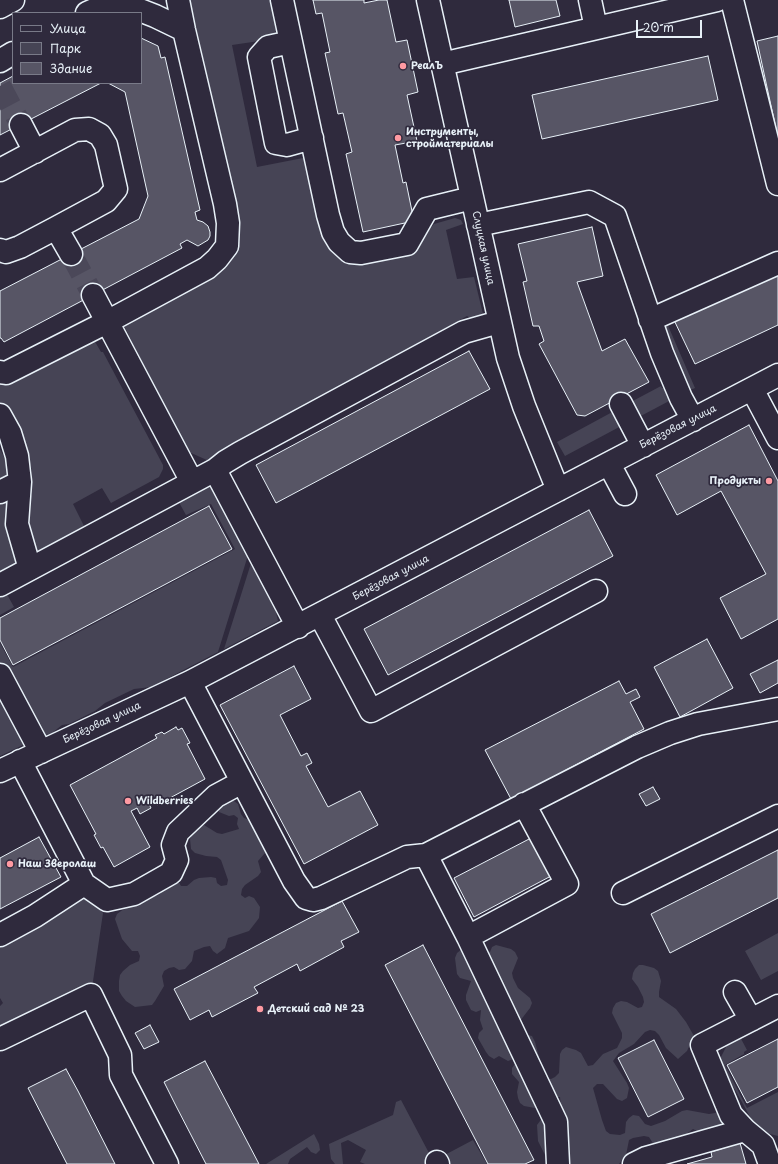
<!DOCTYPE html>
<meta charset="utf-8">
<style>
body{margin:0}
#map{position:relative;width:778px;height:1164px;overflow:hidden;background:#2f2a3d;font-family:"Playpen Sans",sans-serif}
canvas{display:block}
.legend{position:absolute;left:12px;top:12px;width:130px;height:72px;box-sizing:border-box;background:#2f2a3d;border:1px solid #797a88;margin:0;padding:5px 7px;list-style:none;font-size:12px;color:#e8f1f8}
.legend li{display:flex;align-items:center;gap:8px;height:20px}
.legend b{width:20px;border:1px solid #797a88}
.scale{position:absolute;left:636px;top:20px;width:66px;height:18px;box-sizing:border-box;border:2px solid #e8f1f8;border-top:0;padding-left:5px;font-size:12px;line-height:14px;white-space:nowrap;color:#e8f1f8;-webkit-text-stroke:3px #2f2a3d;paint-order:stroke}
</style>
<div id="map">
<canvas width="778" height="1164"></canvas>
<ul class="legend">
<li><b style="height:5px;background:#2f2a3d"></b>Улица</li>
<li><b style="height:11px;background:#464455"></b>Парк</li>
<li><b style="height:11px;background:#575565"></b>Здание</li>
</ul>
<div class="scale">20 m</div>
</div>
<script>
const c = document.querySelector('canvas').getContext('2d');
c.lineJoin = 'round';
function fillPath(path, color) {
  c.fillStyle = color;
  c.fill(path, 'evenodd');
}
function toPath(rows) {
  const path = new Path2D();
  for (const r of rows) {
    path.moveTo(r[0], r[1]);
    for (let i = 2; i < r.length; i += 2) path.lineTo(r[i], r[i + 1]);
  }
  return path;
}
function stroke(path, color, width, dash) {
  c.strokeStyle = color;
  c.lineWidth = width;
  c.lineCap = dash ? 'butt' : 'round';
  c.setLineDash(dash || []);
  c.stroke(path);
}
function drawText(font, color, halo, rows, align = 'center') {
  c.font = font + ' "Playpen Sans",sans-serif';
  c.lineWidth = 3.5;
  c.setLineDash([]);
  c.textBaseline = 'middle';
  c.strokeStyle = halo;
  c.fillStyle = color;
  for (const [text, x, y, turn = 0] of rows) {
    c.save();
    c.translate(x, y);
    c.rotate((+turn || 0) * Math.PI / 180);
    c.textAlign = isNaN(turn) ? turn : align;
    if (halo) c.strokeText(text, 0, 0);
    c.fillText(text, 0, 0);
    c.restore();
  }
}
const green = toPath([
 [190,0,271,0,277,29,272,36,266,40,232,45,257,167,303,158,309,159,327,237,412,250,418,247,419,242,434,224,455,218,461,220,463,224,446,230,457,279,474,277,483,314,482,316,472,319,467,316,390,359,356,383,273,428,209,461,189,452,147,371,124,326,205,281,237,249,239,226,237,206],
 [666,321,695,388,688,391,662,327],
 [93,340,94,340,101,352,103,352,163,465,163,469,159,477,111,503,102,488,73,504,84,526,40,551,34,549,23,518,32,494,32,471,27,455,8,411,0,402,0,383,19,380],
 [661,386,662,388,665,386,671,400,637,418,629,403],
 [616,410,623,425,565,456,557,442],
 [0,449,6,461,7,469,6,477,0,480],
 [209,479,249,552,218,652,151,687,134,689,105,703,95,711,69,724,62,725,52,733,44,736,0,666,0,643,13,667,235,549,211,504,186,515,176,497],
 [12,494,20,563,0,576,0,501],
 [252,560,272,596,278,621,224,649],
 [4,589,14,607,0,615,0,592],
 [0,691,23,734,26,747,23,745,0,756],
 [230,798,238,804,241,814,244,818,259,823,265,853,258,861,261,872,258,876,245,885,242,889,241,895,245,898,249,896,254,898,260,907,259,918,256,922,249,931,228,938,225,948,217,954,213,951,210,946,204,947,194,951,192,961,185,969,179,970,174,967,169,968,164,971,162,976,164,986,155,1001,152,1005,135,1007,126,1001,122,996,119,991,119,981,120,975,123,971,130,965,139,961,140,956,138,951,132,951,122,939,115,919,117,914,121,911,130,906,139,904,143,900,151,896,156,896,160,894,162,889,174,878,178,881,181,886,187,886,194,880,199,878,211,877,216,878,217,883,221,886,227,885,228,880,221,860,217,857,206,856,195,853,191,849,190,839,195,829,204,825,217,833,222,834,239,829,237,824,238,818,234,815,229,816,219,812,218,807],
 [84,896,88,897,103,913,92,988,0,1033,0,1006,3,1003,0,998,0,941],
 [778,933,778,971,761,980,745,951],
 [496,945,511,949,515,952,518,958,512,973,513,978,518,988,530,998,532,1003,530,1008,520,1021,523,1031,527,1035,532,1036,535,1042,539,1057,540,1068,545,1078,551,1079,555,1077,559,1073,560,1054,562,1050,566,1047,576,1050,581,1053,588,1066,593,1065,603,1054,617,1048,622,1038,622,1033,612,1013,613,1008,616,1003,621,1001,627,1002,638,1008,642,1007,644,1002,643,997,638,987,632,979,633,973,635,969,639,965,643,965,654,968,658,971,661,981,659,992,659,997,676,1009,686,1022,694,1036,687,1051,678,1059,666,1048,659,1035,655,1031,650,1030,645,1032,634,1044,619,1053,613,1061,627,1083,629,1088,627,1098,622,1101,617,1099,603,1084,597,1084,593,1088,602,1120,606,1131,610,1134,620,1135,625,1133,626,1122,629,1118,633,1115,639,1116,645,1124,651,1126,665,1121,682,1111,687,1110,709,1114,721,1112,725,1116,722,1127,703,1134,693,1129,685,1135,678,1143,654,1145,649,1137,644,1136,633,1138,629,1140,626,1155,619,1164,566,1164,549,1159,545,1155,538,1141,537,1125,543,1117,561,1108,560,1097,554,1097,535,1108,524,1106,520,1103,518,1098,517,1092,519,1082,512,1074,512,1068,515,1064,513,1059,508,1061,499,1056,494,1059,489,1056,486,1052,478,1038,479,1033,483,1029,480,1020,481,1010,476,1012,471,1010,466,1000,466,995,471,981,460,978,457,974,455,958,457,953,462,949,490,952,492,947],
 [739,1035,747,1050,744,1052,744,1054,725,1065,747,1108,778,1092,778,1136,758,1131,719,1061,729,1041],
 [401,1100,429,1153,432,1154,435,1164,365,1164,360,1162,366,1150,348,1140,341,1143,343,1164,335,1164,331,1159,329,1144,393,1115,396,1102],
 [314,1134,319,1144,320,1150,316,1154,311,1152,307,1147,290,1159,288,1164,266,1164],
 [473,1140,487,1164,442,1164,439,1158]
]);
const building = toPath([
 [313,0,364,0,364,3,379,0,387,0,396,42,407,40,418,92,407,95,417,141,395,145,403,183,406,182,414,221,363,232,346,154,352,152,343,113,338,114,325,53,330,52,322,13,316,14,313,0],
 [509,0,556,0,560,16,515,27,509,0],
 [778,36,778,138,757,41,778,36],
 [141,38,158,46,161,58,165,57,200,210,195,212,197,220,203,222,208,226,210,232,210,236,208,240,198,246,187,240,180,244,182,248,4,342,1,338,0,338,0,291,139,219,148,196,125,92,108,83,141,83,141,38],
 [708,56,718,100,542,139,532,95,708,56],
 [13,76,13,83,101,83,0,135,0,83,13,76],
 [592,227,603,276,577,282,602,351,625,339,649,382,585,416,577,415,539,344,544,341,539,326,533,326,523,282,527,281,518,244,592,227],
 [778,271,778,325,695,364,673,318,778,271],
 [469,351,490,389,276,503,256,465,469,351],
 [749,425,778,481,778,619,741,639,720,598,766,574,721,491,677,515,656,475,749,425],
 [209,506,232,549,13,665,0,640,0,618,209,506],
 [589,510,613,556,388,675,364,629,589,510],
 [707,639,733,688,680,717,654,667,707,639],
 [778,660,778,683,760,693,750,674,778,660],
 [294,666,311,699,280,715,301,756,307,753,312,763,306,766,328,807,360,791,378,825,304,864,220,705,294,666],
 [619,681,626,694,636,689,640,697,630,702,644,729,511,799,485,750,619,681],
 [176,727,178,730,182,728,190,743,187,744,205,779,157,805,154,799,148,802,151,808,140,814,137,808,131,811,150,847,114,867,103,847,101,848,94,835,96,834,70,785,157,738,155,735,162,732,164,734,176,727],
 [653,787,660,799,646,806,639,794,653,787],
 [39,837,61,877,0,909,0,858,39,837],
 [531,838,551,876,474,917,454,878,531,838],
 [778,850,778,898,670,953,651,914,778,850],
 [342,901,359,932,341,941,344,947,300,971,297,964,254,987,258,993,212,1017,209,1010,190,1020,174,989,342,901],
 [423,945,534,1160,525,1164,488,1164,385,965,423,945],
 [150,1025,159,1042,144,1049,135,1033,150,1025],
 [778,1039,778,1087,747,1103,727,1065,778,1039],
 [654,1040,684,1099,648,1117,618,1058,654,1040],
 [205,1061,259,1164,206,1164,176,1106,164,1082,205,1061],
 [66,1069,78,1091,115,1164,67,1164,28,1088,66,1069],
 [740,1143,746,1164,687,1164,712,1157,711,1152,740,1143]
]);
const minorTunnel = toPath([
 [0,86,21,125],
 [71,254,93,295]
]);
const minor = toPath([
 [282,0,328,215,333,232,339,242,350,252,361,253,407,244,427,209,472,198],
 [428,0,508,358,524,406,558,490],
 [590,0,596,28],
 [732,0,778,184],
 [0,7,13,0],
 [87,13,110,3,122,3,155,16,184,30],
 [291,42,268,47,259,57,276,143,287,145,312,138],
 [0,61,13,53],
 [442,64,717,0],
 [21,125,35,152],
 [0,170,75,130,89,129,100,135,106,145,116,189,106,201,56,228,20,247,6,252,0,250],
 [478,225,589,202,615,216,662,353,681,398,693,420],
 [56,228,71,254],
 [93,295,192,482],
 [650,320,778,263],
 [0,372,6,373,107,322,207,268,217,259,227,246,228,223,225,204,184,30,178,0],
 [752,389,778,438],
 [621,404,643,446],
 [0,415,10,433,17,456,20,482,0,492],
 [609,464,625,494],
 [215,470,298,627],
 [20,482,17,524,30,569],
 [0,585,215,470,225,462,240,453,464,332,499,322],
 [320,615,371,711,596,591],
 [0,675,41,752],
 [190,682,294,881,306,898,313,900,321,898,407,857,426,855],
 [20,761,84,884],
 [0,771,190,682,778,375],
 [623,893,778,816],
 [0,935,35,916,84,884,107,900,134,894,171,873,177,860,173,845,178,832,216,796,242,782],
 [468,937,567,884,524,804],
 [735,992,751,1020],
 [0,1039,91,995,120,1055,121,1075,167,1164],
 [437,1162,438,1164],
 [558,1164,556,1122,468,937,426,855,637,747,670,733,698,724,778,709],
 [634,1164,646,1158,745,1130],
 [770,1164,763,1145,745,1130,731,1115,702,1045,778,1006]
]);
const markers = [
 [403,66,4,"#ff9aa2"],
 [398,138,4,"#ff9aa2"],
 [769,481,4,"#ff9aa2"],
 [128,801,4,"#ff9aa2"],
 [10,864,4,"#ff9aa2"],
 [260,1009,4,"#ff9aa2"]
];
const poiNames = [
 ["РеалЪ",411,66],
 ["Инструменты,",406,132],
 ["стройматериалы",406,144],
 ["Продукты",761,481,"right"],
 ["Wildberries",136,801],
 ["Наш Зверолаш",18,864],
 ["Детский сад № 23",268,1009]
];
const streetNames = [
 ["Слуцкая улица",483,248,78],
 ["Берёзовая улица",678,427,-27],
 ["Берёзовая улица",391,578,-28],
 ["Берёзовая улица",102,723,-25]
];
fillPath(green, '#464455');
fillPath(building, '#575565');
stroke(building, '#e8f1f8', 1);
stroke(minorTunnel, '#4b4859', 22, [22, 11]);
stroke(minor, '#e8f1f8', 25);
stroke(minor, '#2f2a3d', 22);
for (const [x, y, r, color] of markers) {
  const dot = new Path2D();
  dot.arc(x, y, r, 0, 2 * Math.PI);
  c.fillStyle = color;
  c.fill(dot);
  stroke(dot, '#2f2a3d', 1.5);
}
drawText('bold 10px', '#e8f1f8', '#2f2a3d', poiNames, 'left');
drawText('10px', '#e8f1f8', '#2f2a3d', streetNames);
</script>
